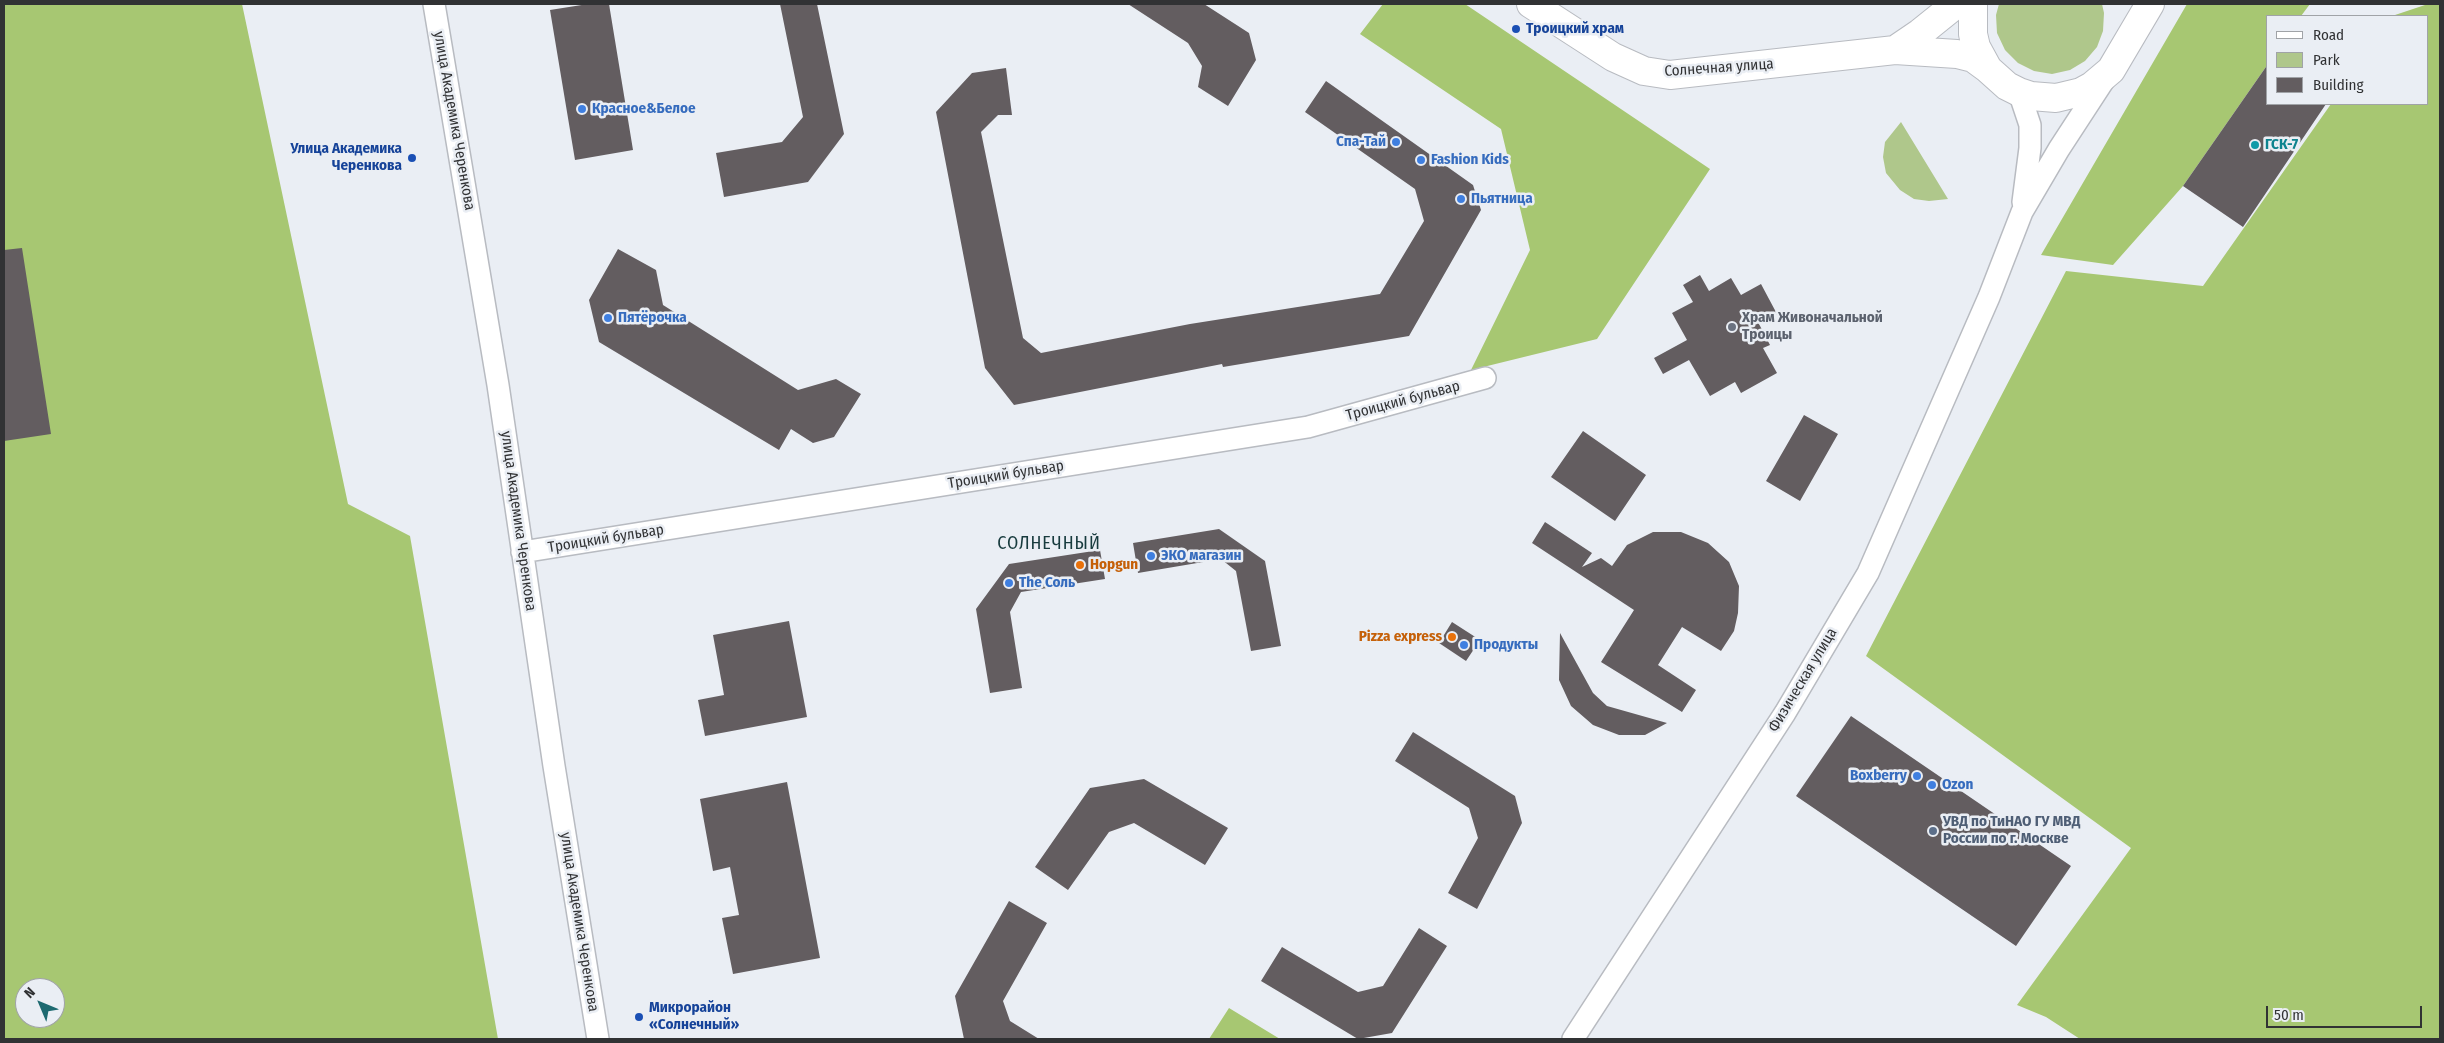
<!DOCTYPE html>
<meta charset="utf-8">
<style>
body{margin:0}
#map{position:relative;width:2444px;height:1043px;overflow:hidden;background:#eaeef4;font-family:"Fira Sans Condensed",sans-serif}
canvas{display:block}
.frame{position:absolute;inset:0;border:5px solid #313234;pointer-events:none}
.legend{position:absolute;left:2266px;top:15px;width:162px;height:90px;box-sizing:border-box;background:#eaeef4;border:1px solid #a0a3a7;margin:0;padding:6px 9px;list-style:none;font-size:15px;color:#313234}
.legend li{display:flex;align-items:center;gap:10px;height:25px}
.legend b{width:25px;border:1px solid #a0a3a7}
.north{position:absolute;left:15px;top:978px;width:50px;height:50px;box-sizing:border-box;background:#eaeef4;border:1px solid #a0a3a7;border-radius:50%;rotate:315deg;font-size:14px;font-weight:700;line-height:20px;text-align:center;color:#313234}
.north::after{content:'';display:block;margin:auto;width:18px;height:22px;background:#1d6970;clip-path:polygon(50% 0,100% 100%,50% 72%,0 100%)}
.scale{position:absolute;left:2266px;top:1006px;width:156px;height:22px;box-sizing:border-box;border:2px solid #313234;border-top:0;padding-left:6px;font-size:15px;line-height:18px;white-space:nowrap;color:#313234;-webkit-text-stroke:4px #eaeef4;paint-order:stroke}
</style>
<div id="map">
<canvas width="2444" height="1043"></canvas>
<div class="frame"></div>
<ul class="legend">
<li><b style="height:6px;background:#fff"></b>Road</li>
<li><b style="height:14px;background:#afc78b"></b>Park</li>
<li><b style="height:14px;background:#635d60"></b>Building</li>
</ul>
<div class="north">N</div>
<div class="scale">50 m</div>
</div>
<script>
const c = document.querySelector('canvas').getContext('2d');
c.lineJoin = 'round';
function fillPath(path, color) {
  c.fillStyle = color;
  c.fill(path, 'evenodd');
}
function toPath(rows) {
  const path = new Path2D();
  for (const r of rows) {
    path.moveTo(r[0], r[1]);
    for (let i = 2; i < r.length; i += 2) path.lineTo(r[i], r[i + 1]);
  }
  return path;
}
function stroke(path, color, width, dash) {
  c.strokeStyle = color;
  c.lineWidth = width;
  c.lineCap = dash ? 'butt' : 'round';
  c.setLineDash(dash || []);
  c.stroke(path);
}
function drawText(font, color, halo, rows, align = 'center') {
  c.font = font + ' "Fira Sans Condensed",sans-serif';
  c.lineWidth = 5;
  c.setLineDash([]);
  c.textBaseline = 'middle';
  c.strokeStyle = halo;
  c.fillStyle = color;
  for (const [text, x, y, turn = 0] of rows) {
    c.save();
    c.translate(x, y);
    c.rotate((+turn || 0) * Math.PI / 180);
    c.textAlign = isNaN(turn) ? turn : align;
    if (halo) c.strokeText(text, 0, 0);
    c.fillText(text, 0, 0);
    c.restore();
  }
}
const green = toPath([
 [1999,4,2102,4,2104,13,2103,31,2097,47,2085,61,2070,70,2052,74,2034,71,2018,63,2005,50,1997,33,1996,15],
 [1901,122,1948,199,1929,201,1914,199,1900,190,1886,173,1883,157,1885,142]
]);
const forest = toPath([
 [4,4,242,4,348,504,410,536,498,1039,4,1039],
 [25,988,55,988,55,1018,25,1018],
 [1383,4,1465,4,1710,169,1597,339,1471,370,1530,250,1501,129,1360,34],
 [2187,4,2310,4,2301,16,2268,16,2268,64,2183,186,2113,265,2041,255],
 [2428,4,2440,4,2440,1039,2080,1039,2046,1017,2017,1005,2131,848,1866,656,2066,271,2203,286,2331,104,2428,104,2428,16,2392,16],
 [1229,1008,1280,1039,1209,1039]
]);
const building = toPath([
 [588,4,609,4,633,150,575,160,550,10],
 [780,4,817,4,844,134,808,182,724,197,716,153,782,142,803,117],
 [1128,4,1204,4,1249,33,1256,60,1228,106,1198,87,1202,66,1188,43],
 [2268,64,2268,104,2326,104,2243,227,2183,186],
 [1006,68,1012,115,998,115,981,132,1023,338,1041,353,1190,324,1380,294,1424,221,1415,189,1305,112,1326,81,1473,185,1481,210,1409,336,1223,367,1222,364,1014,405,985,368,936,112,972,73],
 [22,248,51,434,4,441,4,250],
 [618,249,656,270,663,305,798,390,836,379,861,394,834,437,813,443,791,429,779,450,599,342,589,300],
 [1700,275,1709,291,1731,278,1741,295,1761,284,1777,314,1759,324,1770,345,1763,348,1777,373,1741,393,1735,382,1710,396,1689,360,1663,374,1654,358,1687,340,1672,313,1693,302,1683,285],
 [1804,415,1838,434,1800,501,1766,481],
 [1583,431,1646,475,1615,521,1551,477],
 [1545,522,1592,553,1582,567,1601,558,1612,566,1627,545,1653,532,1681,532,1708,543,1729,562,1739,586,1738,613,1734,631,1721,651,1682,627,1658,665,1696,690,1682,712,1601,662,1634,610,1532,543],
 [1219,529,1265,561,1281,646,1251,651,1236,571,1221,559,1138,573,1133,543],
 [1100,550,1105,579,1021,592,1010,612,1022,688,990,693,976,609,1009,564],
 [789,621,807,717,705,736,698,700,724,695,713,635],
 [1452,622,1480,640,1466,661,1439,643],
 [1560,633,1593,693,1607,706,1667,723,1645,735,1619,735,1593,725,1571,706,1559,680],
 [1851,716,2071,866,2016,946,1796,796],
 [1413,732,1515,796,1522,823,1477,909,1448,893,1478,838,1469,808,1395,761],
 [1144,779,1228,828,1205,865,1134,823,1109,832,1068,890,1035,867,1090,788],
 [787,782,820,958,733,974,722,918,739,915,730,867,713,871,700,799],
 [1009,901,1047,923,1003,1001,1010,1021,1039,1039,964,1039,955,996],
 [1419,928,1447,946,1392,1033,1358,1039,1261,981,1282,947,1358,992,1383,986]
]);
const minor = toPath([
 [434,4,498,385,554,766,598,1039],
 [2019,92,2030,125,2030,148,2023,202],
 [522,552,1308,427,1485,378],
 [1573,1039,1785,713,1868,573,1989,297,2022,212,2059,149,2104,80]
]);
const major = toPath([
 [1531,4,1613,57,1644,71,1670,75,1895,50,1957,54,1973,58,1988,69],
 [1973,4,1973,34,1976,47,1988,69,2007,86,2019,92,2031,96,2056,98,2081,92,2092,86,2111,70,2150,4],
 [1895,50,1920,33,1956,4]
]);
const markers = [
 [1516,29,5,"#1a4fb4"],
 [582,109,5,"#3f7fe0"],
 [1396,142,5,"#3f7fe0"],
 [2255,145,5,"#0f9aa8"],
 [412,158,5,"#1a4fb4"],
 [1421,160,5,"#3f7fe0"],
 [1461,199,5,"#3f7fe0"],
 [608,318,5,"#3f7fe0"],
 [1732,327,5,"#6b7280"],
 [1151,556,5,"#3f7fe0"],
 [1080,565,5,"#e8710a"],
 [1009,583,5,"#3f7fe0"],
 [1452,637,5,"#e8710a"],
 [1464,645,5,"#3f7fe0"],
 [1917,776,5,"#3f7fe0"],
 [1932,785,5,"#3f7fe0"],
 [1933,831,5,"#5c6f8a"],
 [639,1017,5,"#1a4fb4"]
];
const transitNames = [
 ["Троицкий храм",1526,29],
 ["Улица Академика",402,149,"right"],
 ["Черенкова",402,166,"right"],
 ["Микрорайон",649,1008],
 ["«Солнечный»",649,1025]
];
const streetNames = [
 ["Солнечная улица",1719,68,-4],
 ["улица Академика Черенкова",454,121,80],
 ["Троицкий бульвар",1403,401,-15],
 ["Троицкий бульвар",1006,475,-9],
 ["улица Академика Черенкова",518,521,82],
 ["Троицкий бульвар",606,539,-9],
 ["Физическая улица",1803,680,-59],
 ["улица Академика Черенкова",579,922,81]
];
const shopNames = [
 ["Красное&Белое",592,109],
 ["Спа-Тай",1386,142,"right"],
 ["Fashion Kids",1431,160],
 ["Пьятница",1471,199],
 ["Пятёрочка",618,318],
 ["ЭКО магазин",1161,556],
 ["The Соль",1019,583],
 ["Продукты",1474,645],
 ["Boxberry",1907,776,"right"],
 ["Ozon",1942,785]
];
const cultureNames = [
 ["ГСК-7",2265,145]
];
const worshipNames = [
 ["Храм Живоначальной",1742,318],
 ["Троицы",1742,335]
];
const foodNames = [
 ["Hopgun",1090,565],
 ["Pizza express",1442,637,"right"]
];
const serviceNames = [
 ["УВД по ТиНАО ГУ МВД",1943,822],
 ["России по г. Москве",1943,839]
];
const quarterNames = [
 ["СОЛНЕЧНЫЙ",1049,544]
];
fillPath(green, '#afc78b');
fillPath(forest, '#a7c772');
fillPath(building, '#635d60');
stroke(minor, '#b8bbc1', 24);
stroke(major, '#b8bbc1', 30);
stroke(minor, '#fff', 21);
stroke(major, '#fff', 28);
for (const [x, y, r, color] of markers) {
  const dot = new Path2D();
  dot.arc(x, y, r, 0, 2 * Math.PI);
  c.fillStyle = color;
  c.fill(dot);
  stroke(dot, '#eaeef4', 2);
}
drawText('bold 15px', '#164399', '#eaeef4', transitNames, 'left');
drawText('15px', '#313234', '#eaeef4', streetNames);
drawText('bold 15px', '#366cbe', '#eaeef4', shopNames, 'left');
drawText('bold 15px', '#0d838f', '#eaeef4', cultureNames, 'left');
drawText('bold 15px', '#5b616d', '#eaeef4', worshipNames, 'left');
drawText('bold 15px', '#c56008', '#eaeef4', foodNames, 'left');
drawText('bold 15px', '#4e5e75', '#eaeef4', serviceNames, 'left');
c.letterSpacing = '1px';
drawText('18px', '#183b3e', '#eaeef4', quarterNames);
c.letterSpacing = '0px';
</script>
